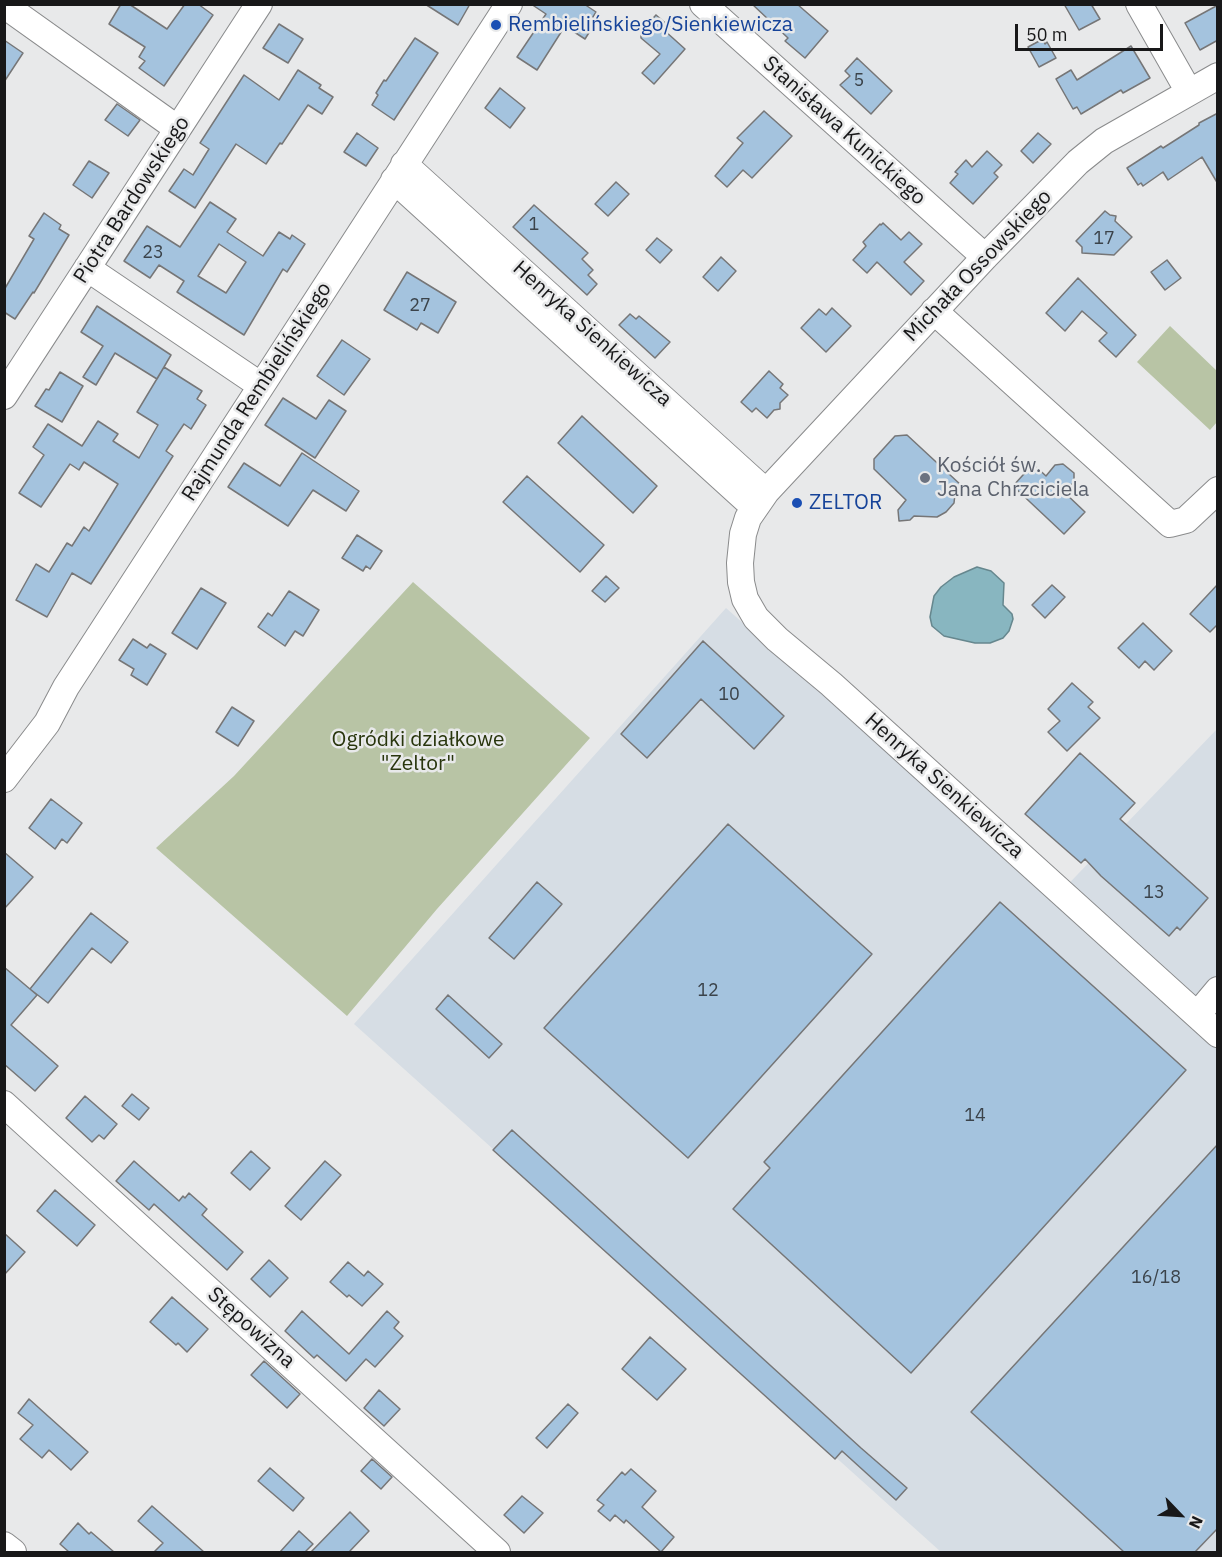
<!DOCTYPE html>
<meta charset="utf-8">
<style>
body{margin:0}
#map{position:relative;width:1222px;height:1557px;overflow:hidden;background:#e8e9ea;font-family:"IBM Plex Sans",sans-serif}
canvas{display:block}
.frame{position:absolute;inset:0;border:6px solid #181819;pointer-events:none}
.north{position:absolute;left:1150px;top:1485px;width:60px;height:60px;-webkit-text-stroke:4px #e8e9ea;paint-order:stroke;rotate:115deg;font-size:16px;font-weight:700;line-height:24px;text-align:center;color:#181819}
.north::after{content:'';display:block;margin:auto;width:21px;height:27px;background:#181819;clip-path:polygon(50% 0,100% 100%,50% 72%,0 100%)}
.scale{position:absolute;left:1015px;top:24px;width:148px;height:27px;box-sizing:border-box;border:3px solid #181819;border-top:0;padding-left:8px;font-size:18px;line-height:21px;white-space:nowrap;color:#181819;-webkit-text-stroke:4px #e8e9ea;paint-order:stroke}
</style>
<div id="map">
<canvas width="1222" height="1557"></canvas>
<div class="frame"></div>
<div class="north">N</div>
<div class="scale">50 m</div>
</div>
<script>
const c = document.querySelector('canvas').getContext('2d');
c.lineJoin = 'round';
function fillPath(path, color) {
  c.fillStyle = color;
  c.fill(path, 'evenodd');
}
function toPath(rows) {
  const path = new Path2D();
  for (const r of rows) {
    path.moveTo(r[0], r[1]);
    for (let i = 2; i < r.length; i += 2) path.lineTo(r[i], r[i + 1]);
  }
  return path;
}
function stroke(path, color, width, dash) {
  c.strokeStyle = color;
  c.lineWidth = width;
  c.lineCap = dash ? 'butt' : 'round';
  c.setLineDash(dash || []);
  c.stroke(path);
}
function drawText(font, color, halo, rows, align = 'center') {
  c.font = font + ' "IBM Plex Sans",sans-serif';
  c.lineWidth = 5;
  c.setLineDash([]);
  c.textBaseline = 'middle';
  c.strokeStyle = halo;
  c.fillStyle = color;
  for (const [text, x, y, turn = 0] of rows) {
    c.save();
    c.translate(x, y);
    c.rotate((+turn || 0) * Math.PI / 180);
    c.textAlign = isNaN(turn) ? turn : align;
    if (halo) c.strokeText(text, 0, 0);
    c.fillText(text, 0, 0);
    c.restore();
  }
}
const built = toPath([
 [726,608,1054,899,1217,729,1217,1552,941,1552,354,1024]
]);
const green = toPath([
 [1170,326,1217,371,1217,422,1210,430,1137,362],
 [413,582,590,738,437,909,347,1016,156,848,234,776]
]);
const water = toPath([
 [977,567,991,571,1004,583,1003,605,1012,614,1013,619,1009,631,1003,638,990,643,975,643,944,636,932,626,930,617,934,596,941,587,954,577,977,567]
]);
const building = toPath([
 [121,4,129,4,167,29,185,4,198,4,213,15,164,86,139,68,145,61,139,57,145,47,109,24,121,4],
 [425,4,470,4,458,25,425,4],
 [531,4,584,4,596,12,593,17,595,23,585,39,565,26,537,70,517,57,546,14,531,4],
 [752,4,797,4,828,31,805,58,785,41,788,38,752,4],
 [1064,4,1091,4,1100,19,1079,30,1064,4],
 [1218,5,1218,40,1200,50,1185,23,1218,5],
 [656,15,670,27,665,31,685,49,654,84,642,73,660,54,641,38,641,31,656,15],
 [279,24,303,39,288,63,263,48,279,24],
 [415,38,438,53,394,120,372,105,378,95,376,93,384,80,386,81,415,38],
 [1043,39,1045,44,1047,42,1056,58,1039,67,1028,47,1043,39],
 [4,40,23,53,4,82,4,40],
 [1131,46,1150,78,1123,93,1121,90,1081,114,1077,107,1073,109,1056,79,1071,70,1077,80,1131,46],
 [857,58,892,91,871,114,840,85,850,76,845,71,857,58],
 [298,70,321,85,319,88,333,97,322,114,308,105,282,144,280,143,266,164,236,144,195,208,169,191,184,169,193,175,209,149,200,143,244,75,279,100,298,70],
 [500,88,525,108,510,128,485,108,500,88],
 [117,104,140,120,128,136,105,120,117,104],
 [764,111,792,136,752,178,743,170,727,187,715,176,743,143,737,138,764,111],
 [1218,113,1218,184,1202,157,1168,180,1163,172,1143,186,1141,183,1138,185,1127,168,1161,146,1163,148,1199,125,1199,123,1218,113],
 [357,133,378,148,366,166,344,152,357,133],
 [1038,133,1051,144,1033,163,1021,151,1038,133],
 [987,151,1002,165,994,173,998,177,973,204,950,183,958,174,955,172,966,160,972,167,987,151],
 [89,161,109,173,92,198,73,185,89,161],
 [616,182,629,194,608,216,595,204,616,182],
 [210,202,236,219,227,232,263,256,279,232,290,239,292,235,305,244,287,272,283,269,244,335,177,292,184,281,159,265,150,278,124,261,147,226,180,247,210,202],
 [219,244,246,262,226,293,198,276,219,244],
 [534,205,588,253,582,259,593,270,588,275,597,284,587,295,513,227,534,205],
 [1105,211,1110,215,1116,216,1115,221,1132,237,1114,255,1082,253,1082,247,1076,241,1105,211],
 [44,213,61,225,59,229,69,235,34,293,33,292,15,319,4,312,4,290,34,239,29,236,44,213],
 [883,223,901,240,909,232,922,244,904,262,924,281,911,295,877,262,867,273,853,260,866,246,863,242,880,224,881,225,883,223],
 [657,238,672,250,660,263,646,250,657,238],
 [721,257,736,271,718,291,703,277,721,257],
 [1167,260,1181,278,1165,290,1151,272,1167,260],
 [407,272,456,302,438,333,421,323,417,330,384,310,407,272],
 [1078,278,1136,335,1116,357,1099,341,1107,333,1082,311,1065,331,1046,313,1078,278],
 [97,306,171,355,157,379,115,353,96,385,83,377,103,346,81,332,97,306],
 [832,308,851,326,826,352,801,328,819,309,826,315,832,308],
 [630,314,636,319,639,316,670,342,655,358,619,325,630,314],
 [342,340,370,359,344,395,317,376,342,340],
 [164,367,202,391,197,399,206,405,191,429,184,424,166,451,173,456,91,584,72,573,47,617,16,600,36,564,49,572,67,543,72,546,84,527,89,531,118,484,84,462,79,470,70,464,41,507,19,493,44,455,33,447,48,424,82,446,98,421,118,434,113,441,139,458,158,425,137,412,164,367],
 [769,371,783,384,780,388,788,395,780,403,780,409,774,410,767,418,756,408,752,412,741,402,769,371],
 [60,372,83,386,62,422,35,406,46,389,49,390,60,372],
 [283,398,316,419,329,400,346,411,315,458,265,425,283,398],
 [582,416,657,486,633,513,558,443,582,416],
 [907,435,962,486,955,494,954,503,946,512,937,517,914,516,910,520,899,521,898,510,906,500,874,469,874,459,895,436,907,435],
 [302,453,359,491,346,511,313,490,288,526,228,487,244,463,280,486,302,453],
 [1033,464,1046,476,1055,465,1063,464,1074,473,1074,482,1064,492,1085,512,1064,534,1013,486,1033,464],
 [527,476,604,545,580,572,503,502,527,476],
 [357,535,382,551,370,569,366,566,363,571,342,558,357,535],
 [606,576,619,588,605,602,592,591,606,576],
 [1218,584,1218,624,1210,632,1190,614,1218,584],
 [1052,585,1065,597,1045,618,1032,605,1052,585],
 [201,588,226,603,197,649,172,633,201,588],
 [289,591,319,610,303,636,295,631,285,646,258,627,268,613,272,616,289,591],
 [1143,623,1172,651,1154,670,1145,661,1139,668,1118,648,1143,623],
 [133,639,147,648,150,644,166,654,147,685,131,675,134,669,119,660,133,639],
 [703,641,784,716,754,749,701,699,647,758,621,734,703,641],
 [1072,683,1093,702,1088,707,1100,718,1067,751,1048,732,1060,721,1048,709,1072,683],
 [232,707,254,721,238,746,216,732,232,707],
 [1080,753,1135,803,1120,819,1208,898,1180,930,1177,927,1169,936,1101,876,1085,859,1081,863,1025,814,1080,753],
 [51,799,82,823,67,843,62,839,55,849,29,828,51,799],
 [728,824,872,954,688,1158,544,1028,728,824],
 [4,852,33,877,4,909,4,852],
 [537,882,562,904,514,959,489,938,537,882],
 [1000,902,1186,1070,911,1373,733,1209,770,1168,764,1162,1000,902],
 [91,913,128,942,111,963,92,948,48,1003,30,989,91,913],
 [4,967,37,995,11,1025,58,1066,35,1091,4,1064,4,967],
 [448,995,502,1044,489,1058,436,1009,448,995],
 [132,1094,149,1108,139,1120,122,1106,132,1094],
 [85,1096,117,1124,104,1139,99,1135,92,1142,66,1118,85,1096],
 [512,1130,861,1448,907,1488,896,1500,842,1451,835,1459,493,1150,512,1130],
 [1218,1144,1218,1528,1195,1552,1124,1552,971,1412,1218,1144],
 [251,1151,270,1168,250,1190,231,1173,251,1151],
 [134,1161,179,1201,183,1196,185,1198,189,1193,207,1209,202,1215,243,1252,227,1270,154,1204,149,1210,116,1181,134,1161],
 [325,1161,341,1175,301,1220,285,1206,325,1161],
 [55,1190,95,1225,77,1246,37,1211,55,1190],
 [4,1233,25,1252,4,1275,4,1233],
 [269,1260,288,1278,270,1297,251,1279,269,1260],
 [348,1262,364,1276,368,1271,383,1284,362,1306,349,1295,347,1297,330,1282,348,1262],
 [172,1297,208,1329,187,1352,178,1343,176,1345,150,1322,172,1297],
 [302,1311,349,1354,387,1311,399,1322,394,1328,403,1336,375,1367,366,1359,346,1381,317,1355,314,1358,285,1331,302,1311],
 [650,1337,686,1369,657,1400,622,1369,650,1337],
 [264,1361,300,1394,287,1408,251,1375,264,1361],
 [379,1390,400,1409,384,1426,364,1408,379,1390],
 [29,1399,88,1452,71,1470,49,1450,42,1458,20,1439,33,1425,18,1413,29,1399],
 [568,1404,578,1413,547,1448,536,1438,568,1404],
 [372,1459,392,1477,381,1489,361,1471,372,1459],
 [270,1468,304,1498,293,1511,258,1481,270,1468],
 [631,1469,656,1491,642,1507,674,1537,661,1552,626,1520,624,1523,615,1515,610,1521,598,1511,604,1505,597,1500,622,1472,625,1475,631,1469],
 [522,1496,543,1513,524,1533,504,1515,522,1496],
 [152,1506,204,1552,154,1552,163,1543,138,1521,152,1506],
 [350,1512,369,1531,349,1552,311,1552,350,1512],
 [78,1523,89,1534,91,1532,114,1552,69,1552,60,1544,78,1523],
 [299,1531,313,1544,305,1552,280,1552,299,1531]
]);
const minor = toPath([
 [703,4,985,257],
 [1139,4,1189,92],
 [4,5,178,129],
 [1218,76,1104,141,1078,162,985,257,766,492,748,518,743,534,740,563,741,582,745,599,756,618,777,639,831,684,1218,1034],
 [404,164,766,492],
 [394,180,755,508],
 [87,268,260,385],
 [934,311,1170,524,1186,520,1218,490],
 [4,396,259,4],
 [4,779,47,723,66,687,509,4],
 [1197,1015,1218,990],
 [4,1104,497,1552],
 [4,1545,13,1552]
]);
const markers = [
 [496,25,6,"#1a4fb4"],
 [925,478,6,"#6b7280"],
 [797,503,6,"#1a4fb4"]
];
const numberNames = [
 ["5",859,81],
 ["1",534,225],
 ["17",1104,239],
 ["23",153,253],
 ["27",420,306],
 ["10",729,695],
 ["13",1154,893],
 ["12",708,991],
 ["14",975,1116],
 ["16/18",1156,1278]
];
const transitNames = [
 ["Rembielińskiego/Sienkiewicza",508,25],
 ["ZELTOR",809,503]
];
const streetNames = [
 ["Stanisława Kunickiego",844,131,42],
 ["Piotra Bardowskiego",132,200,-57],
 ["Michała Ossowskiego",978,266,-46],
 ["Henryka Sienkiewicza",592,334,42],
 ["Rajmunda Rembielińskiego",257,392,-57],
 ["Henryka Sienkiewicza",944,786,42],
 ["Stępowizna",251,1328,42]
];
const worshipNames = [
 ["Kościół św.",937,466],
 ["Jana Chrzciciela",937,490]
];
const parkNames = [
 ["Ogródki działkowe",418,740],
 ["\"Zeltor\"",418,764]
];
fillPath(built, '#d6dde4');
fillPath(green, '#b8c4a5');
fillPath(water, '#88b6c0');
stroke(water, '#66878e', 1.5);
fillPath(building, '#a4c3de');
stroke(building, '#767677', 1.5);
stroke(minor, '#8a8b8c', 28);
stroke(minor, '#fff', 26);
for (const [x, y, r, color] of markers) {
  const dot = new Path2D();
  dot.arc(x, y, r, 0, 2 * Math.PI);
  c.fillStyle = color;
  c.fill(dot);
  stroke(dot, '#e8e9ea', 2);
}
drawText('18px', '#3b434a', null, numberNames);
drawText('21px', '#164399', '#e8e9ea', transitNames, 'left');
drawText('21px', '#181819', '#e8e9ea', streetNames);
drawText('21px', '#5b616d', '#e8e9ea', worshipNames, 'left');
drawText('21px', '#28350c', '#e8e9ea', parkNames);
</script>
